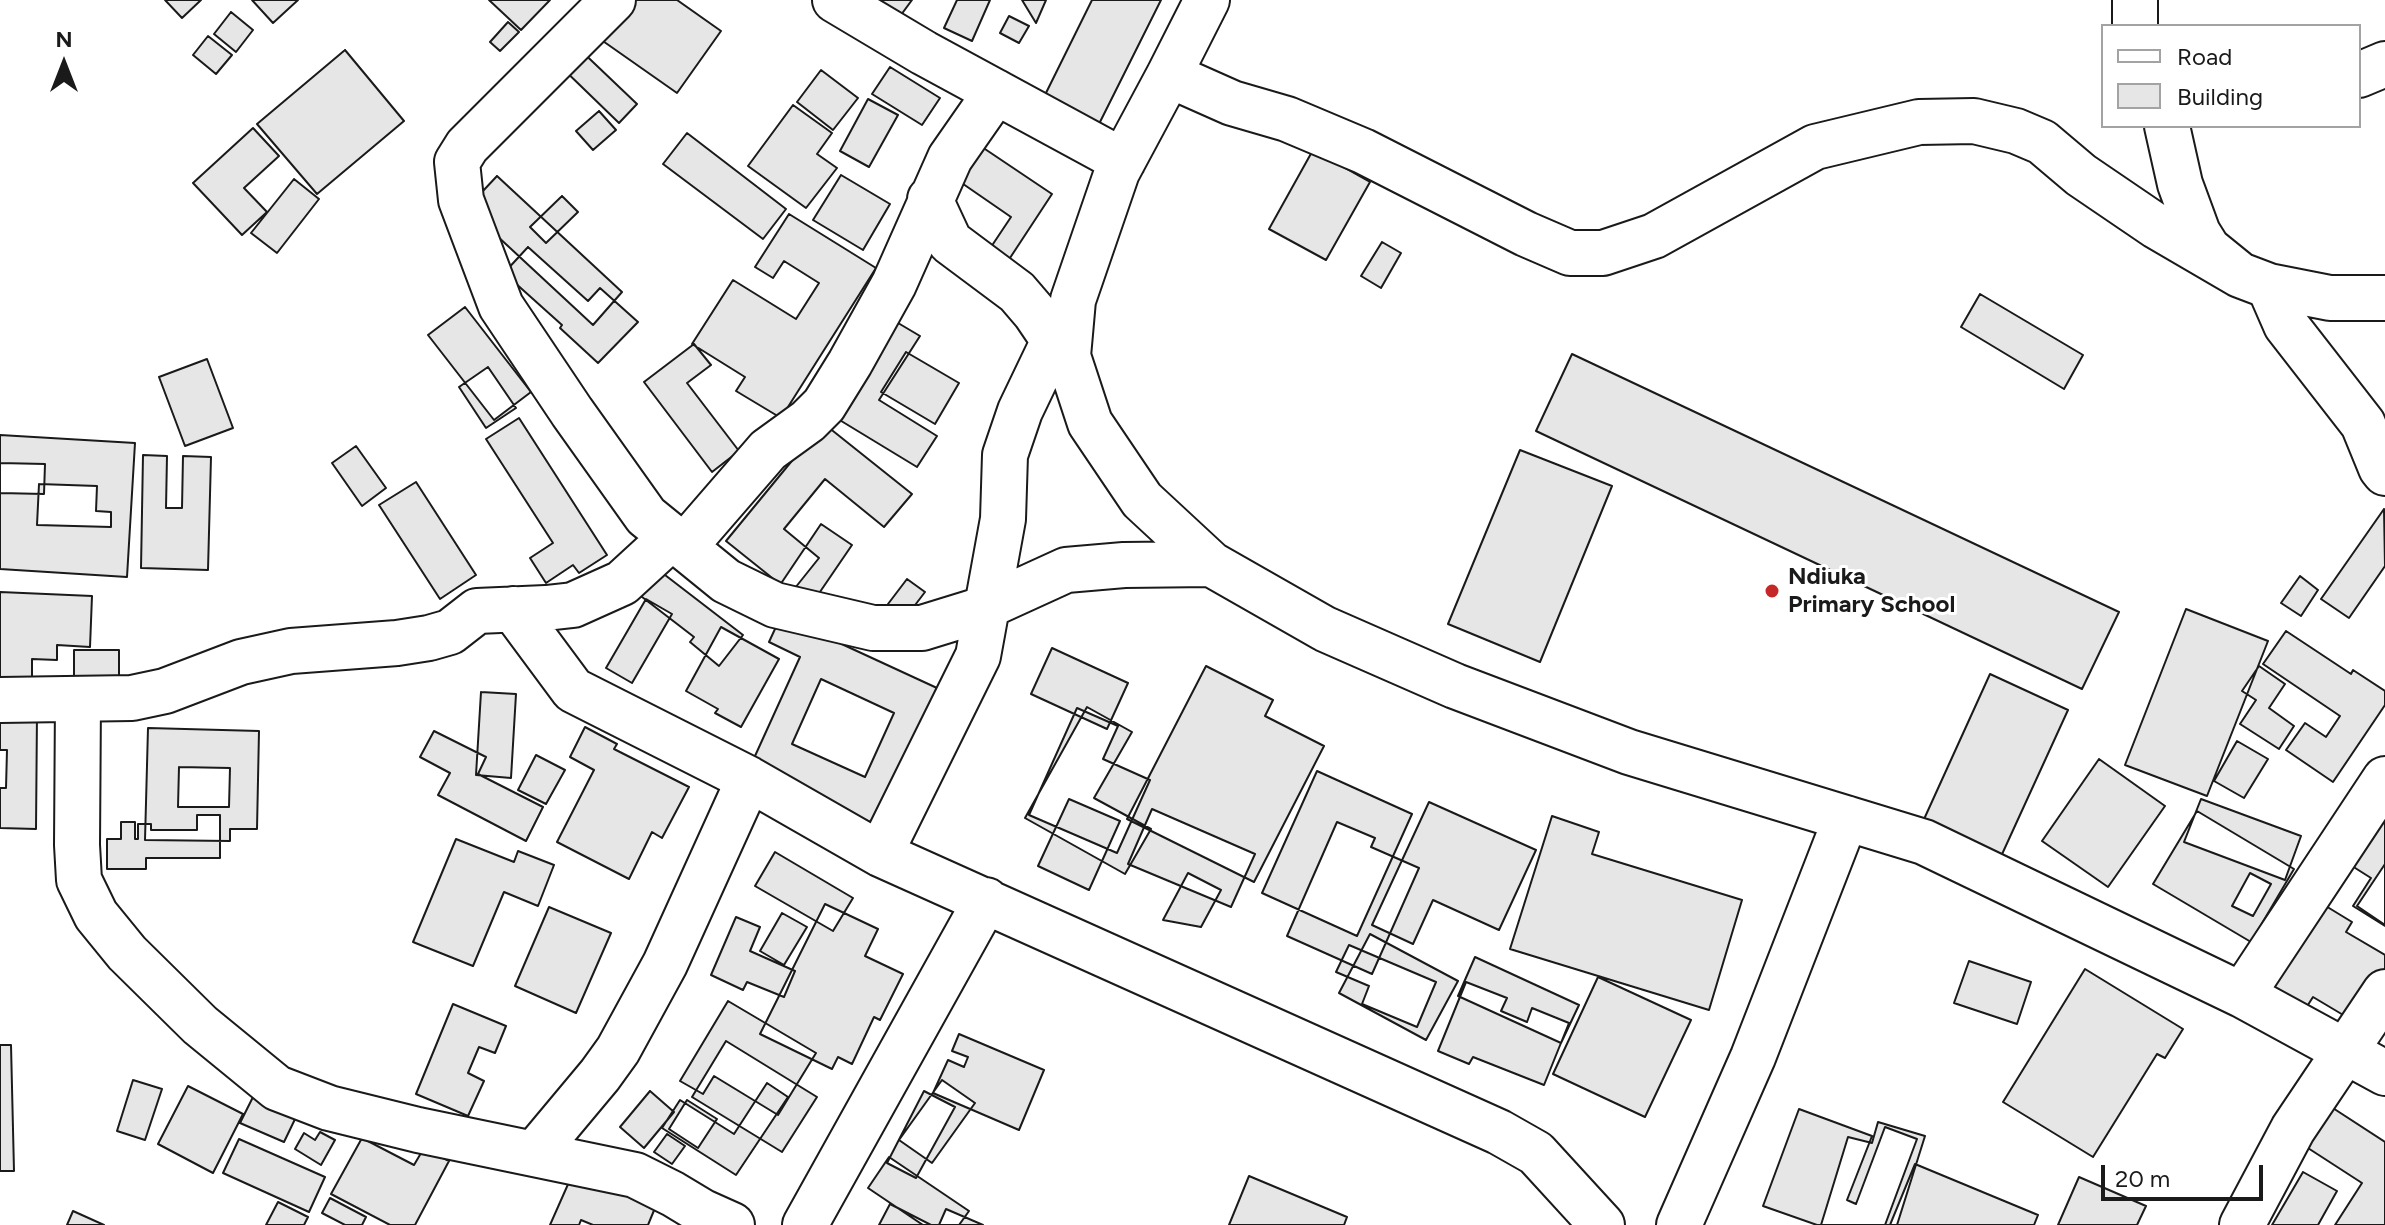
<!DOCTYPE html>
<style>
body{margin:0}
#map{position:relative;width:2385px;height:1225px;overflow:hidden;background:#fff;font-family:Figtree,sans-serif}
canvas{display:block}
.legend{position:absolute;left:2101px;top:24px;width:260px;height:104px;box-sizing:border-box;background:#fff;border:2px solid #a3a3a3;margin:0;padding:10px 14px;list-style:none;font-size:24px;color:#1a1a1a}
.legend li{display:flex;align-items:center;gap:16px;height:40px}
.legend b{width:40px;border:2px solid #a3a3a3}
.north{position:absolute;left:24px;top:24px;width:80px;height:80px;-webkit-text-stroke:6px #fff;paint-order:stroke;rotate:0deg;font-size:22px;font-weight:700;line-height:32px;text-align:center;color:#1a1a1a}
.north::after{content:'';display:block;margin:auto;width:28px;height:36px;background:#1a1a1a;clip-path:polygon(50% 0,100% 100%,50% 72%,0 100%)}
.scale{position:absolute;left:2101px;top:1165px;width:162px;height:36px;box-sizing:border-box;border:4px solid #1a1a1a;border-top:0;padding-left:10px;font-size:24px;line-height:28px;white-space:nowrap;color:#1a1a1a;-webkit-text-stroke:6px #fff;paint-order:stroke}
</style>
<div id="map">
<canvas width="2385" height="1225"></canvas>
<ul class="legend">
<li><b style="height:10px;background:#fff"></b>Road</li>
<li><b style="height:22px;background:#e6e6e6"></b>Building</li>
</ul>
<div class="north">N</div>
<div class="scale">20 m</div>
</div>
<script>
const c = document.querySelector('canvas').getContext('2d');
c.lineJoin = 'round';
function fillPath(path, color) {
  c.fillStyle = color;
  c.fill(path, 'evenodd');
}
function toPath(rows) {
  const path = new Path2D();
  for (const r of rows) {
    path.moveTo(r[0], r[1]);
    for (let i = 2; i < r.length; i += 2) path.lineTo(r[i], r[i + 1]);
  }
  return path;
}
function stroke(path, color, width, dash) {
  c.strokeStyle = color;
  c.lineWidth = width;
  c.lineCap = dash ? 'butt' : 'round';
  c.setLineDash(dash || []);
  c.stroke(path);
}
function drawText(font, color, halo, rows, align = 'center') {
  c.font = font + ' Figtree,sans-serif';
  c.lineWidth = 6;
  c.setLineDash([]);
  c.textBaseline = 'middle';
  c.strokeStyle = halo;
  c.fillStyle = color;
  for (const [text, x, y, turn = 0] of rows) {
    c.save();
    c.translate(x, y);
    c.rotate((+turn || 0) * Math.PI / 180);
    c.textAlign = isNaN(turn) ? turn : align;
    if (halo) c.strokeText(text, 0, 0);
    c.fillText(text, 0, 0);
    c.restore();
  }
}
const building = toPath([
 [165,0,201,0,182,18,165,0],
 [252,0,298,0,273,23,252,0],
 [489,0,550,0,521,30,489,0],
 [628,0,677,0,721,31,677,93,600,39,628,0],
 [871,0,912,0,898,19,871,0],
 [957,0,990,0,972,41,944,28,957,0],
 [1022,0,1046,0,1036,23,1022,0],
 [1092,0,1161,0,1097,128,1042,101,1092,0],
 [231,12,253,30,236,52,214,34,231,12],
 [1009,16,1029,26,1019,43,1000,33,1009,16],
 [508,22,519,32,500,51,490,42,508,22],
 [208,36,232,55,216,74,193,55,208,36],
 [573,43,637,104,619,123,556,62,573,43],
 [345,50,404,121,317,194,257,124,345,50],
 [890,67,940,98,922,125,872,94,890,67],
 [821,70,858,98,833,130,797,102,821,70],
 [868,99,898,115,869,167,840,151,868,99],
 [793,105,832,133,817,154,837,168,806,208,748,166,793,105],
 [599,111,616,130,593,150,576,131,599,111],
 [253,128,279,156,244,188,267,212,242,235,193,183,253,128],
 [687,133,786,209,763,239,663,164,687,133],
 [976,143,1052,194,1008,261,989,250,1011,217,953,177,976,143],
 [1313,150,1370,182,1326,260,1269,229,1313,150],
 [841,175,890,204,863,250,813,220,841,175],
 [497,176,622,292,593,325,467,208,497,176],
 [294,179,319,199,277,253,251,233,294,179],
 [562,196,578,212,546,243,530,227,562,196],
 [789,214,876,268,781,418,736,391,745,377,692,344,733,280,796,319,819,283,784,261,773,278,755,267,789,214],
 [1382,242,1401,253,1381,288,1361,276,1382,242],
 [528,247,588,301,600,288,638,322,598,363,560,328,562,325,504,273,528,247],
 [1980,294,2083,355,2064,389,1961,327,1980,294],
 [465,307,531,392,494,420,428,335,465,307],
 [893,320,920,336,879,400,937,436,917,467,833,416,893,320],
 [694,344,711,365,687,383,739,451,712,472,644,382,694,344],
 [906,352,959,383,935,424,881,392,906,352],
 [1572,354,2119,612,2082,689,1536,431,1572,354],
 [207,359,233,428,185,446,159,377,207,359],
 [488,367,516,408,486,428,459,387,488,367],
 [519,418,607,555,579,573,573,565,546,583,530,558,553,543,486,439,519,418],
 [823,423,912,494,884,527,825,479,784,529,819,558,791,593,726,541,823,423],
 [0,435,135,443,127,577,0,569,0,435],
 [39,484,97,486,96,511,111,512,111,527,37,525,39,484],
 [356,446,386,488,362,506,332,463,356,446],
 [1520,450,1612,486,1540,662,1448,624,1520,450],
 [143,455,167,456,166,508,182,508,183,456,211,457,208,570,141,568,143,455],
 [0,463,45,464,44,494,0,493,0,463],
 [416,482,476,575,440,599,379,505,416,482],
 [2384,509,2385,566,2349,618,2321,599,2384,509],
 [821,524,852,545,809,608,778,588,821,524],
 [652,565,743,635,719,666,690,642,694,637,633,590,652,565],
 [2300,576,2318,590,2301,616,2281,603,2300,576],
 [907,579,925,592,906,617,888,604,907,579],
 [0,592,92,596,90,647,57,645,57,660,32,659,32,681,0,680,0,592],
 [646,599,672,614,632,683,606,668,646,599],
 [2186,609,2268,641,2207,796,2125,765,2186,609],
 [781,616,937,688,874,824,750,767,800,657,769,642,781,616],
 [821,679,894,713,865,777,792,744,821,679],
 [721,627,779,659,741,727,715,713,718,709,686,691,721,627],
 [2286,631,2351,674,2353,670,2385,691,2385,705,2333,782,2286,750,2305,723,2326,737,2340,716,2263,664,2286,631],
 [1052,648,1128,683,1107,729,1031,694,1052,648],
 [74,650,119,650,119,681,74,681,74,650],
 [1206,666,1273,700,1265,716,1324,746,1254,882,1127,819,1206,666],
 [2259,666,2285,684,2269,708,2294,726,2279,749,2240,724,2256,700,2242,691,2259,666],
 [1990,674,2068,710,1998,863,1920,828,1990,674],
 [481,692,516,694,511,778,476,775,481,692],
 [1087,707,1132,732,1094,798,1151,829,1125,874,1025,818,1087,707],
 [1077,708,1118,726,1103,759,1150,780,1117,853,1029,815,1077,708],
 [0,712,37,713,36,829,0,828,0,788,6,788,7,750,0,750,0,712],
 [585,727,617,744,614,749,689,787,662,838,652,832,629,879,557,842,594,770,570,757,585,727],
 [148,728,259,731,257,829,230,829,230,841,145,840,148,728],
 [179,767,230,768,229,807,178,807,179,767],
 [434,731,486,757,478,774,543,807,526,841,438,795,450,773,420,757,434,731],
 [2237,741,2268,759,2244,798,2214,781,2237,741],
 [536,755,565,770,546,804,518,790,536,755],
 [2099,759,2165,806,2108,887,2042,841,2099,759],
 [1317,771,1412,814,1357,936,1262,893,1317,771],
 [2385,790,2385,926,2353,906,2371,878,2352,866,2385,790],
 [1069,799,1120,821,1089,890,1038,866,1069,799],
 [2201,799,2301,836,2285,880,2184,842,2201,799],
 [1429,802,1536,850,1499,930,1433,900,1413,944,1372,925,1429,802],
 [1152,809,1255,854,1231,907,1128,864,1152,809],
 [2197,811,2294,869,2251,942,2153,884,2197,811],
 [197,815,220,815,220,858,146,858,146,869,107,869,107,839,121,839,121,822,135,822,135,839,138,839,138,824,151,824,151,830,197,830,197,815],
 [1552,816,1599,832,1592,854,1742,900,1709,1010,1510,949,1552,816],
 [1337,822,1375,838,1371,847,1419,868,1372,974,1287,936,1337,822],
 [456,839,514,862,518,851,554,865,538,906,504,892,473,966,413,942,456,839],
 [775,852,853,898,833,931,755,886,775,852],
 [2385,864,2385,925,2357,906,2385,864],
 [1188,873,1221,890,1201,927,1163,920,1188,873],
 [2250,873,2271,884,2253,916,2232,906,2250,873],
 [2311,897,2352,922,2346,932,2385,955,2385,986,2360,1025,2313,997,2306,1008,2260,981,2311,897],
 [825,904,878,929,865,956,903,974,880,1020,874,1017,852,1064,838,1057,832,1069,760,1034,825,904],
 [549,907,611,933,576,1013,515,986,549,907],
 [782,913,807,927,784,965,760,951,782,913],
 [736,917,760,927,750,951,795,971,784,997,747,982,743,990,711,975,736,917],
 [1370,934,1458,981,1426,1040,1339,993,1370,934],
 [1349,945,1436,982,1417,1027,1362,1004,1369,986,1336,972,1349,945],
 [1475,957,1579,1005,1561,1043,1458,996,1475,957],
 [1969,961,2031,982,2017,1024,1954,1003,1969,961],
 [2085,969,2183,1029,2165,1058,2157,1054,2093,1157,2003,1102,2085,969],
 [1598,977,1691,1020,1645,1117,1553,1074,1598,977],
 [1466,982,1507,998,1501,1011,1527,1022,1532,1008,1569,1023,1544,1085,1473,1057,1469,1064,1438,1051,1466,982],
 [728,1001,816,1053,778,1115,714,1076,703,1094,680,1081,728,1001],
 [453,1004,506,1026,495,1053,479,1047,468,1073,484,1081,468,1116,416,1094,453,1004],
 [959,1034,1044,1070,1019,1130,933,1093,948,1060,964,1067,968,1057,952,1051,959,1034],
 [726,1041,817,1097,782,1152,692,1097,726,1041],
 [0,1045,11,1045,14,1171,0,1171,0,1045],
 [133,1080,162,1089,145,1140,117,1131,133,1080],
 [942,1080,975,1103,932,1163,899,1140,942,1080],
 [767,1083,788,1097,736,1175,662,1128,680,1100,734,1134,767,1083],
 [188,1086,243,1114,213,1173,158,1144,188,1086],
 [650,1091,674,1112,644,1148,620,1127,650,1091],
 [924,1091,955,1107,916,1178,887,1163,924,1091],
 [253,1097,297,1115,284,1142,240,1123,253,1097],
 [2319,1099,2385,1142,2385,1225,2335,1225,2362,1183,2294,1139,2319,1099],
 [687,1100,717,1119,698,1148,669,1129,687,1100],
 [1799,1109,1872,1136,1847,1200,1856,1204,1885,1127,1917,1139,1885,1225,1817,1225,1763,1206,1799,1109],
 [1878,1122,1925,1136,1897,1225,1821,1225,1848,1137,1872,1143,1878,1122],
 [320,1132,335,1140,321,1165,295,1149,304,1133,315,1140,320,1132],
 [667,1134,685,1146,672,1164,654,1152,667,1134],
 [362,1138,414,1165,424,1148,449,1161,415,1225,390,1225,331,1194,362,1138],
 [239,1139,325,1177,309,1212,223,1173,239,1139],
 [889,1157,969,1211,959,1225,923,1225,868,1188,889,1157],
 [1915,1164,2038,1215,2034,1225,1890,1225,1915,1164],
 [2303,1172,2337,1191,2318,1225,2272,1225,2303,1172],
 [573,1173,655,1208,648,1225,593,1225,581,1220,579,1225,550,1225,573,1173],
 [1249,1176,1347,1217,1344,1225,1229,1225,1249,1176],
 [2079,1177,2146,1206,2137,1225,2058,1225,2079,1177],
 [330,1198,366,1217,362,1225,345,1225,322,1213,330,1198],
 [278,1202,308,1217,304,1225,266,1225,278,1202],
 [890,1204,931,1225,879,1225,890,1204],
 [946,1209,983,1225,939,1225,946,1209],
 [73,1211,104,1225,67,1225,73,1211]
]);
const minor = toPath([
 [613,0,467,146,457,162,461,200,501,306,572,412,646,516,726,581,775,605,873,628,922,628,974,612,1066,570,1124,565,1211,564],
 [835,0,924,53,1123,161],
 [1207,0,1169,75,1117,172,1073,300,1068,356,1090,423,1142,500,1211,564,1325,629,1455,686,1629,752,1924,842,2242,995,2385,1073],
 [2135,0,2135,26],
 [1169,75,1232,103,1287,119,1363,151,1526,234,1570,253,1603,253,1654,236,1815,147,1919,122,1974,121,2016,131,2042,142,2081,175,2156,226,2240,275],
 [2359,75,2385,64],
 [2167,126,2180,184,2198,233,2208,249,2240,275,2269,286,2330,298,2385,298],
 [930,199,950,242,1017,292,1035,313,1054,341],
 [2269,286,2286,325,2363,424,2381,468,2385,473],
 [684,547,768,450,808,421,824,405,850,363,894,284,950,158,996,92],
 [513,609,573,690,749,779,880,854,1499,1132,1536,1153,1602,1225],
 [78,699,77,845,79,880,96,915,127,953,200,1025,277,1088,329,1108,418,1130,635,1175,673,1194,703,1212,732,1225],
 [0,700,132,698,165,691,241,662,291,651,397,643,429,638,450,632,477,611,546,608,573,605,622,583,671,538],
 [880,854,978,656,1003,519,1005,455,1020,411,1066,315],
 [2242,995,2385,779],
 [534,1154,600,1075,618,1050,665,964,749,779],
 [805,1225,986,900],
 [1679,1225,1753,1057,1846,818],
 [2242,1225,2293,1129,2385,992]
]);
const markers = [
 [1772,591,8,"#c62828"]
];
const poiNames = [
 ["Ndiuka",1788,577],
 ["Primary School",1788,605]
];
fillPath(building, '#e6e6e6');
stroke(building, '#1a1a1a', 2);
stroke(minor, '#1a1a1a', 48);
stroke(minor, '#fff', 44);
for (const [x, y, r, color] of markers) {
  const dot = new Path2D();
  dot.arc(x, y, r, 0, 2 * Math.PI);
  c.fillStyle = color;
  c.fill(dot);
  stroke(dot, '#fff', 3);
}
drawText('bold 24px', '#1a1a1a', '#fff', poiNames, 'left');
</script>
